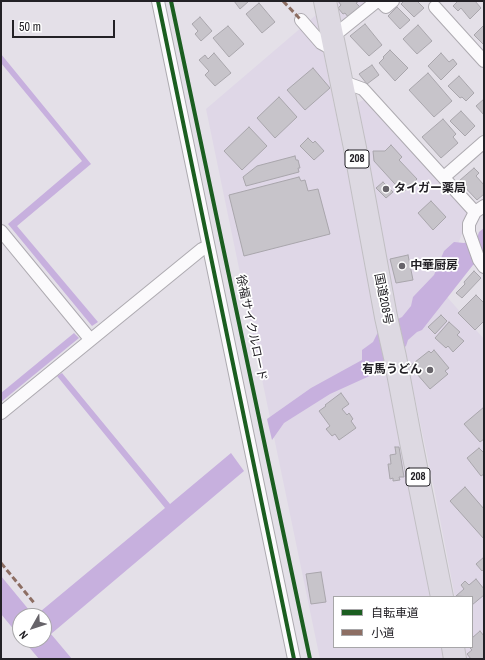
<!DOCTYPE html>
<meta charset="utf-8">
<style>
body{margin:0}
#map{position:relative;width:485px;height:660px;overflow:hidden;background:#e4e0e8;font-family:"Archivo Narrow","Noto Sans JP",sans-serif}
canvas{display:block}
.frame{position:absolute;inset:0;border:2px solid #232126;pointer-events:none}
.legend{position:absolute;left:333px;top:596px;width:140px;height:52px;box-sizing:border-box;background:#fff;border:1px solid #a7a6a8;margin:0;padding:5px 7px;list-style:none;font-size:12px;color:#232126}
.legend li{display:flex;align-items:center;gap:8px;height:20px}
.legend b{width:20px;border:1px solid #a7a6a8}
.north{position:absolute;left:12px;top:608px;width:40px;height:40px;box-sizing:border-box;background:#fff;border:1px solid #a7a6a8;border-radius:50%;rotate:231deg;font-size:11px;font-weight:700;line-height:16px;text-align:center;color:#232126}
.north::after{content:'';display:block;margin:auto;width:14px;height:18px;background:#67646a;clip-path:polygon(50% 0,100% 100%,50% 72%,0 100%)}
.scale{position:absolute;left:12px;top:20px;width:103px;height:18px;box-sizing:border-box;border:2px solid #232126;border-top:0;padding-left:5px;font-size:12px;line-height:14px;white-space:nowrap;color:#232126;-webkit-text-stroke:3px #fff;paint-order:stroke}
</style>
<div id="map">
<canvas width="485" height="660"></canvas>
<div class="frame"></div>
<ul class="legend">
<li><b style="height:5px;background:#1b5e20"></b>自転車道</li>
<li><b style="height:5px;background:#8d6e63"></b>小道</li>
</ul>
<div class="north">N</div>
<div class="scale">50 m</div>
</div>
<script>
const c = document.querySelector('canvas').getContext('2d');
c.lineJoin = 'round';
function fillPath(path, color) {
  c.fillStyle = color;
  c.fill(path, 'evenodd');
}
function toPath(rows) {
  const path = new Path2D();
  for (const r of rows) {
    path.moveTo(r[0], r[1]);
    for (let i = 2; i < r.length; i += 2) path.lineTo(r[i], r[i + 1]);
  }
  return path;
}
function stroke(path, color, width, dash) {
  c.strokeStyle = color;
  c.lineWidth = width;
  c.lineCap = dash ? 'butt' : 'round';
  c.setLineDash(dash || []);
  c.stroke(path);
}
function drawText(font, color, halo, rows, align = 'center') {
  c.font = font + ' "Archivo Narrow","Noto Sans JP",sans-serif';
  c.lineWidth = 3.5;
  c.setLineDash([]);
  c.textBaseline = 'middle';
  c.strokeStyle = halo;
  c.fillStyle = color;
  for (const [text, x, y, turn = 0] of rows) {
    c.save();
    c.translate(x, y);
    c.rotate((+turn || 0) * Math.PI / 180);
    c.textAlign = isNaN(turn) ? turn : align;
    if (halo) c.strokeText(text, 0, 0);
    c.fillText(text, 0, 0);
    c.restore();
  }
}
const built = toPath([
 [336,1,372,1,341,27],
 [316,15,433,597,334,597,334,647,444,647,446,659,320,659,206,109],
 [367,98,470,212,441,290,484,339,484,659,467,659,465,647,472,647,472,597,455,597,434,488,399,323,357,103]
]);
const water = toPath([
 [1,54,91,164,17,226,98,322,92,326,8,224,82,161,1,63],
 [484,228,484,261,473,265,422,330,417,332,408,340,406,346,386,362,385,369,330,394,284,423,272,440,267,419,311,388,362,360,362,350,373,342,380,328,402,317,411,306,413,297,434,275,444,251,454,242,464,243,477,238,479,232],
 [74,333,79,338,1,402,1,393],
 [62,373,170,504,231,453,244,471,51,634,72,659,39,659,23,640,44,640,44,616,35,616,165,508,57,376],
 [1,576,34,616,20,616,20,637,1,614]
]);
const building = toPath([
 [234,1,249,1,240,9,234,1],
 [338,1,359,1,356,3,361,8,349,18,345,13,343,14,338,8,341,5,338,1],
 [404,1,417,1,424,8,414,17,401,4,404,1],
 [458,1,475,1,481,8,470,19,461,8,458,11,453,6,458,1],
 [259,3,275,22,262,33,246,14,259,3],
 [397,7,410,20,400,29,388,16,397,7],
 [200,17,212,31,201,41,195,34,198,31,192,24,200,17],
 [365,24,382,45,369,56,350,36,365,24],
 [418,25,432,41,417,54,403,39,418,25],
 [484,25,484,45,474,35,484,25],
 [228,26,244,44,229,57,213,38,228,26],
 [390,50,408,68,395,81,379,63,384,58,383,57,390,50],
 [214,53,231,73,215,86,205,75,209,71,199,60,205,55,208,59,214,53],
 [441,53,449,62,453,59,457,64,441,80,428,66,441,53],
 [372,65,379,75,367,84,359,74,372,65],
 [313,68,330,88,305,110,287,90,313,68],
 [428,73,452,101,434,117,409,90,428,73],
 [459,76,474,93,466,101,462,97,460,98,448,86,459,76],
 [279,97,297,117,275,138,257,118,279,97],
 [484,99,484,115,476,106,484,99],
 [461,111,475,126,465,136,450,121,461,111],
 [443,119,456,134,453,137,458,143,441,158,422,137,443,119],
 [249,127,267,146,242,170,224,151,249,127],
 [308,138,313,143,315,141,324,151,314,160,300,146,308,138],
 [391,145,402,157,399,160,417,179,403,193,374,161,373,151,385,151,391,145],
 [295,156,296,160,298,160,300,168,298,168,299,172,246,186,243,177,257,166,295,156],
 [474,168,479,173,476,176,484,185,484,194,477,200,459,181,474,168],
 [299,177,301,181,305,180,308,191,318,189,330,234,244,256,229,195,299,177],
 [383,182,393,192,386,198,376,188,383,182],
 [431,201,446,217,433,230,418,213,431,201],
 [408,255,413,280,396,283,390,259,408,255],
 [474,271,481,278,462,298,456,293,465,284,464,282,474,271],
 [476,295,484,303,484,321,475,330,458,313,476,295],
 [441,315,447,321,435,334,428,327,441,315],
 [449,322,460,332,457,335,464,341,453,352,448,346,446,348,435,338,449,322],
 [434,350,449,368,445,371,448,374,430,389,410,366,429,351,431,353,434,350],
 [341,393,349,404,342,409,347,415,349,413,353,419,351,421,356,428,339,440,335,434,332,436,326,429,330,426,319,411,326,406,325,405,341,393],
 [484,407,484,439,480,442,464,424,484,407],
 [395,447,399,447,404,477,399,477,400,480,393,481,393,478,390,479,388,464,391,464,390,455,396,454,395,447],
 [479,448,484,453,484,474,481,476,467,458,479,448],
 [465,487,484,509,484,539,450,501,465,487],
 [484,557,484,569,482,571,476,564,484,557],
 [321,572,326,602,311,604,306,574,321,572],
 [476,579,484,589,484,595,472,605,472,597,456,596,464,589,461,585,465,581,469,585,476,579],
 [480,631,484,636,484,659,471,659,467,654,472,650,469,647,472,647,472,638,480,631]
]);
const street = toPath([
 [158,1,294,659],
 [380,1,386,7,393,1],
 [435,7,484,61],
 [301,20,321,43,334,50],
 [330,31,341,30,377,1],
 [341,81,363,89,475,212],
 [444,177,484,142],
 [484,206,475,212,469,224,469,232,479,260,484,267],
 [1,231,90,339],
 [1,413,202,249,208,246]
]);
const highway = toPath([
 [325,1,355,148,386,317,395,357,411,442,442,597],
 [453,647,455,659]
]);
const quiet = toPath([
 [283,1,301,20],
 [1,563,35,604]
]);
const cycleway = toPath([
 [158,1,294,659],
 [171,1,310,659]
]);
const markers = [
 [386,189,4,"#67646a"],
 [402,266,4,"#67646a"],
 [430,370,4,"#67646a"]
];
const shields = [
 [357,159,24],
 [418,477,24]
];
const shieldNames = [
 ["208",357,159],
 ["208",418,477]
];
const poiNames = [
 ["タイガー薬局",394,189],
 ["中華厨房",410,266],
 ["有馬うどん",422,370,"right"]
];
const streetNames = [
 ["国道208号",383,299,79],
 ["徐福サイクルロード",251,328,78]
];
fillPath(built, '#dfd7e7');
fillPath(water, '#c7b0de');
fillPath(building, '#c7c4ca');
stroke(building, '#a9a6ac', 1);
stroke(street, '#adaab0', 14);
stroke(highway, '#c1bfc3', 24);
stroke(street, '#fbfafc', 12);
stroke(highway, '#ddd9e2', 22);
stroke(quiet, '#8d6e63', 3, [6, 3]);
stroke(cycleway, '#1b5e20', 4);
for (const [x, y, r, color] of markers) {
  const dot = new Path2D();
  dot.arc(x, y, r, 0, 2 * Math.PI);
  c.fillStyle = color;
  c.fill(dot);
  stroke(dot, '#fff', 1.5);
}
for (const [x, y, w] of shields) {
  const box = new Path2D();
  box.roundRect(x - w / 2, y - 9, w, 18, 3);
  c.fillStyle = '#fff';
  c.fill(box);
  stroke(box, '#232126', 1);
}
drawText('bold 11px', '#232126', null, shieldNames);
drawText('bold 12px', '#232126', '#fff', poiNames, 'left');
drawText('12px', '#232126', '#fff', streetNames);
</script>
